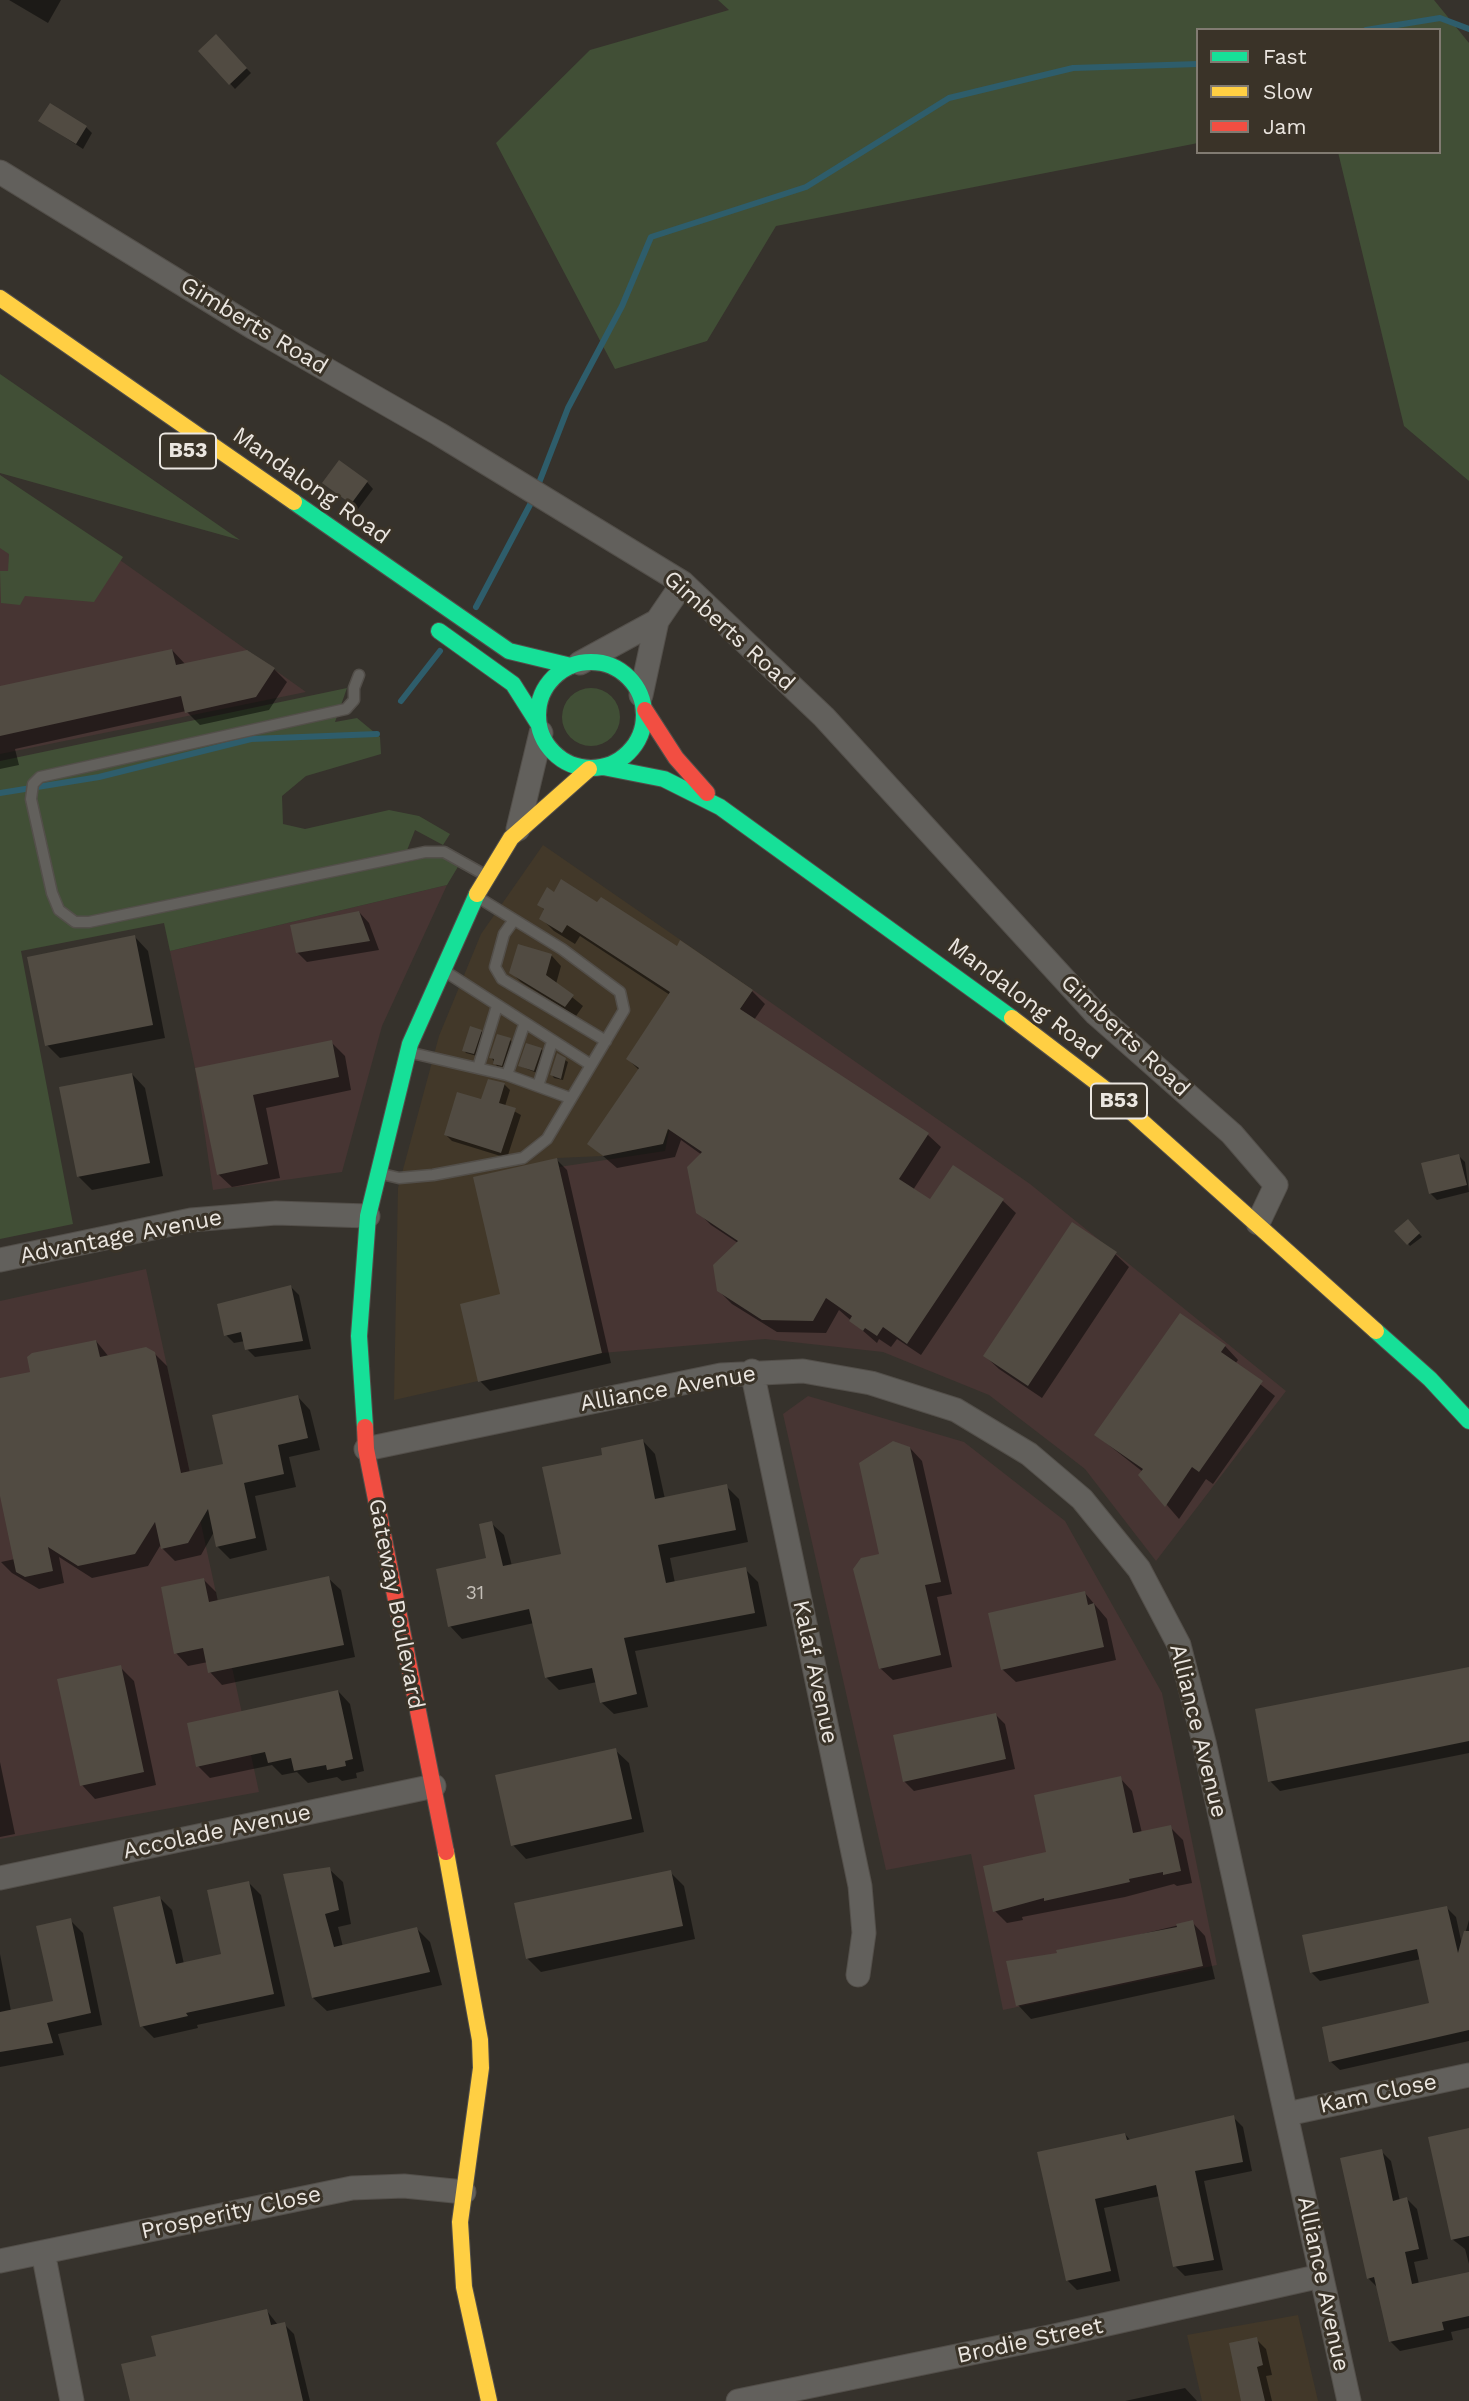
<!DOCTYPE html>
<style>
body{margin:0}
#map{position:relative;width:1469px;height:2401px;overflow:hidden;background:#36322c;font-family:"Work Sans",sans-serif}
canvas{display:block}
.legend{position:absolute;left:1196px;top:28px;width:245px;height:126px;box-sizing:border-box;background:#3a3328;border:2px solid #817b72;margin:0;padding:9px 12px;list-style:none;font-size:21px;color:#ebe6e0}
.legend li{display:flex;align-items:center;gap:14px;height:35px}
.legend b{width:35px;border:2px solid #817b72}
</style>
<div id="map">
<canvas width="1469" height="2401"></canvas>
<ul class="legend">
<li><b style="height:9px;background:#16e098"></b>Fast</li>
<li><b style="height:9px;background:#ffcf43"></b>Slow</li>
<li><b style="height:9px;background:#f24e42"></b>Jam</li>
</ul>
</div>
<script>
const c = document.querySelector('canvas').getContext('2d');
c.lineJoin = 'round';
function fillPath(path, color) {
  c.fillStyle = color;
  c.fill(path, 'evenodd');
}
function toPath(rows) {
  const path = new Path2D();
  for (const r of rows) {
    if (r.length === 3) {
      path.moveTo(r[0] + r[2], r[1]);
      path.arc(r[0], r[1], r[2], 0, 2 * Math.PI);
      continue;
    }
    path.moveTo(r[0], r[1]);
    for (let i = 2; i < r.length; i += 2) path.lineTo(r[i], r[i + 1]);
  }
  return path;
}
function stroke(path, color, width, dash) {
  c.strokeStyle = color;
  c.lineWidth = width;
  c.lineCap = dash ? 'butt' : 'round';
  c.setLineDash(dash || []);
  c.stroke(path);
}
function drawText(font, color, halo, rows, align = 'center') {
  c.font = font + ' "Work Sans",sans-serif';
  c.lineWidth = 6;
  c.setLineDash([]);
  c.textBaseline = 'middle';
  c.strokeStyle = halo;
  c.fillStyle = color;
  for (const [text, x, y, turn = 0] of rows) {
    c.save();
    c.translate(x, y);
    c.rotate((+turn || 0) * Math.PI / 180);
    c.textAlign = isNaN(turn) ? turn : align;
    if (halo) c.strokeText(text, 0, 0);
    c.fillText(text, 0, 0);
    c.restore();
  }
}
const built = toPath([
 [543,845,753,990,682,1097,663,1144,603,1156,557,1158,602,1353,394,1400,398,1188,439,1036,481,934],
 [1298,2315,1318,2401,1202,2401,1187,2335]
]);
const industrial = toPath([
 [0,475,306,692,0,754],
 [447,885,382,1026,342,1172,213,1190,195,1068,170,951],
 [753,990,1030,1184,1286,1391,1156,1561,1085,1469,1058,1448,989,1395,883,1352,765,1339,602,1353,559,1167,665,1151,673,1112],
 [146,1269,259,1792,0,1839,0,1301],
 [808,1396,964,1442,1065,1521,1162,1693,1217,1965,1003,2010,971,1854,886,1870,783,1414]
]);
const green = toPath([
 [718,0,1434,0,1469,43,1469,481,1404,426,1338,152,1439,152,1439,30,1198,30,1198,143,776,226,707,341,615,369,496,143,590,50,729,10],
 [0,374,240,540,0,473],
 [0,475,123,557,94,602,25,596,20,605,1,603,0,571,8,571,9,554,0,548],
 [591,717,29],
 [347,688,335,722,357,718,380,737,381,754,306,776,282,796,283,824,305,829,389,810,419,816,450,834,443,845,415,830,402,863,438,855,459,865,447,885,170,951,164,923,21,951,73,1224,0,1239,0,761]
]);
const shadow = toPath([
 [9,0,61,0,48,23],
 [216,37,251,73,235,89,200,51],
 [40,121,86,127,92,133,83,149],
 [367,482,373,489,358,509,331,489],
 [172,650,186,665,274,669,287,682,269,710,200,725,186,711,15,749,19,765,0,769,0,688],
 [539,904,677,948,752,991,765,1004,754,1020,928,1135,941,1147,913,1190,931,1202,1003,1201,1016,1213,921,1355,897,1339,891,1347,879,1339,877,1343,839,1310,826,1333,777,1332,732,1304,718,1290,738,1243,711,1225,698,1212,702,1155,681,1140,675,1157,617,1168,589,1144,639,1070,628,1059,670,995,580,936,575,944,554,931,541,918,545,911],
 [359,912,369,923,379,950,307,962,297,952],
 [135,937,148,951,165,1038,60,1058,47,1045],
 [519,946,552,956,561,966,556,984,583,1006,576,1016,521,982,511,972],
 [481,1031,483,1034,477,1056,466,1053,464,1050],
 [510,1040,513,1043,504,1067,497,1066,491,1057],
 [331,1042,345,1056,351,1090,266,1108,280,1178,232,1187,218,1174,197,1070],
 [541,1049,544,1052,537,1073,520,1066],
 [565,1060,568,1062,563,1080,554,1078,552,1075],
 [132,1074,145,1088,163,1176,92,1190,78,1176],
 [504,1084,510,1090,505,1106,521,1115,507,1158,452,1141,446,1135],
 [1459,1156,1465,1162,1469,1192,1437,1200,1430,1193],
 [557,1160,567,1170,611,1363,490,1391,480,1381,502,1296],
 [1408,1221,1422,1237,1410,1246,1397,1231],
 [1115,1254,1129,1267,1042,1398,999,1369,985,1356],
 [290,1286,299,1295,311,1349,255,1357,247,1349,245,1341,234,1343,226,1335],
 [96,1341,109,1357,154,1353,167,1366,190,1473,225,1465,298,1397,310,1410,320,1450,289,1457,296,1487,255,1496,267,1550,230,1559,217,1546,214,1532,201,1555,175,1561,160,1546,148,1566,92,1578,59,1557,64,1583,39,1589,12,1573,1,1562,15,1559,0,1488,0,1380,32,1373],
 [1225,1346,1238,1360,1235,1364,1275,1396,1213,1484,1206,1479,1179,1519,1141,1475,1143,1472,1096,1435],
 [643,1441,655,1454,665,1499,726,1486,739,1499,748,1542,670,1558,675,1583,745,1569,758,1582,767,1626,635,1651,648,1707,614,1714,601,1702,597,1682,559,1690,546,1677,534,1623,462,1639,450,1626,488,1560,491,1523,504,1535,512,1566,563,1555,604,1456],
 [910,1448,922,1461,952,1594,937,1597,952,1667,893,1680,880,1668,881,1555],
 [328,1578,341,1590,355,1657,222,1685,210,1672,208,1662,188,1666,176,1653,204,1580,216,1592,218,1602],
 [1085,1593,1107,1619,1116,1660,1016,1682,1002,1669],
 [120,1667,134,1681,156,1785,95,1799,82,1785],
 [1469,1669,1469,1753,1280,1791,1270,1781],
 [338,1691,350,1704,364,1771,356,1773,357,1778,342,1781,337,1777,308,1783,297,1772,282,1775,272,1765,210,1778,198,1766],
 [995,1714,1005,1724,1015,1769,914,1791,904,1781],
 [615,1750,629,1763,644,1832,526,1859,513,1845],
 [0,1762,15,1834,0,1837],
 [1120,1778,1132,1791,1142,1833,1170,1827,1183,1840,1192,1883,1177,1886,1174,1884,1125,1897,1022,1917,1023,1920,1007,1923,995,1911],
 [329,1869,343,1882,351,1924,338,1927,343,1947,417,1929,430,1942,442,1985,327,2011,313,1998],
 [670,1872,684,1886,695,1939,541,1972,527,1958],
 [249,1883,261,1895,285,2006,197,2025,198,2028,154,2038,142,2026,160,1898,172,1910,184,1964,223,1955],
 [1447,1908,1456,1917,1462,1945,1469,1920,1469,2041,1340,2070,1331,2062,1431,2004,1421,1959,1320,1981,1311,1972],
 [70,1920,83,1933,102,2025,58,2034,64,2055,0,2067,0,1954,11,2011,55,2002],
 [1192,1922,1205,1936,1215,1979,1031,2019,1018,2005,1025,1962],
 [1233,2117,1243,2127,1252,2171,1204,2181,1223,2270,1185,2276,1175,2266,1160,2196,1104,2208,1120,2281,1077,2290,1067,2280,1039,2154,1125,2134,1131,2141],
 [1469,2130,1469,2264,1465,2249,1452,2239],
 [1381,2151,1391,2161,1400,2201,1407,2199,1417,2209,1428,2259,1414,2262,1419,2284,1469,2273,1469,2328,1451,2332,1453,2340,1400,2351,1390,2341,1378,2288,1368,2278],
 [267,2311,278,2325,284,2324,294,2334,310,2401,132,2401,158,2358],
 [1256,2339,1266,2349,1272,2375,1266,2376,1272,2401,1243,2401],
 [1185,2388,1197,2401,1125,2401]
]);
const stream = toPath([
 [1366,30,1440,18,1469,29],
 [476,607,532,501,568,408,622,306,651,237,806,187,949,98,1073,68,1198,64],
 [401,701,440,651],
 [0,793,99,777,251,739,377,734]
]);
const building = toPath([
 [216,34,247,68,229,85,198,51],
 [50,103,87,126,76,144,38,121],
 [339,460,368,481,351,504,322,483],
 [172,649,176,665,247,650,275,668,256,697,185,713,181,696,0,736,0,686],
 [561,879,597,902,601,897,677,946,680,940,753,990,740,1009,929,1133,899,1179,930,1199,953,1165,1004,1199,907,1344,883,1327,877,1336,865,1328,863,1331,849,1321,852,1316,826,1298,813,1321,762,1320,717,1291,713,1265,738,1241,696,1213,687,1167,702,1152,668,1129,663,1144,603,1156,587,1144,639,1068,626,1059,670,992,567,925,562,933,539,919,544,909,537,905,547,887,554,892],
 [359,911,370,941,296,953,290,925],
 [135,935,153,1025,45,1046,27,957],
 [518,944,552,954,546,975,574,995,565,1007,509,973],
 [470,1026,482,1030,474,1054,462,1051],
 [497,1034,511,1038,502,1066,493,1064,494,1059,489,1058],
 [332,1040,339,1077,253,1095,268,1164,217,1175,195,1068],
 [526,1043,542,1048,534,1071,518,1066],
 [557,1053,566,1058,561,1079,550,1075],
 [132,1073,150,1163,77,1177,59,1087],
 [488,1079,505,1083,499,1103,516,1108,501,1153,444,1135,457,1092,481,1099],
 [1459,1154,1467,1185,1429,1194,1421,1163],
 [557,1158,602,1353,478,1382,460,1304,500,1294,473,1177],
 [1408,1219,1420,1233,1407,1245,1394,1231],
 [1072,1222,1117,1252,1028,1386,983,1356],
 [291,1285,303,1341,245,1350,241,1332,224,1336,217,1304],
 [1180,1313,1226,1345,1221,1352,1263,1381,1199,1472,1192,1467,1165,1507,1138,1475,1143,1469,1094,1435],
 [96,1340,100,1357,146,1347,155,1352,181,1473,223,1464,212,1415,298,1395,308,1438,278,1445,284,1474,244,1483,256,1538,216,1547,208,1509,188,1543,161,1549,155,1522,135,1554,78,1566,48,1547,53,1571,25,1577,16,1572,0,1496,0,1378,30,1372,27,1357,32,1353],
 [643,1439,655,1499,727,1484,736,1530,658,1545,666,1583,746,1567,755,1613,624,1638,637,1694,600,1703,592,1668,545,1678,529,1609,448,1627,436,1569,486,1558,479,1524,492,1521,503,1566,561,1554,542,1467,602,1455,601,1448],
 [893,1441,910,1447,941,1582,925,1585,941,1655,879,1669,853,1569,861,1558,879,1554,859,1463],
 [329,1576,344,1645,208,1673,203,1648,174,1654,161,1587,204,1578,209,1602],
 [1085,1591,1088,1605,1094,1603,1104,1647,1001,1670,988,1613],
 [121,1665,144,1772,80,1786,57,1679],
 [1469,1667,1469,1741,1268,1782,1255,1709],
 [338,1690,353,1759,345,1761,346,1766,327,1770,326,1765,294,1771,291,1758,268,1763,265,1752,196,1767,187,1723],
 [996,1713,1006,1759,903,1782,893,1735],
 [616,1748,632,1819,511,1846,495,1775],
 [1121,1776,1133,1833,1171,1825,1181,1871,1163,1875,1163,1872,1129,1879,1130,1882,1044,1901,1044,1898,993,1912,983,1866,1046,1852,1034,1795],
 [330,1867,339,1910,325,1914,334,1947,417,1927,430,1972,312,1998,283,1874],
 [671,1870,683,1926,526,1959,514,1903],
 [249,1881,274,1994,186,2013,188,2016,140,2027,113,1907,160,1896,176,1964,221,1954,207,1890],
 [1447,1906,1458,1953,1464,1931,1469,1931,1469,2030,1329,2062,1322,2027,1429,2003,1417,1949,1310,1973,1302,1935],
 [71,1918,91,2013,47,2023,53,2043,0,2052,0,2012,53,2001,36,1926],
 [1193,1920,1203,1966,1016,2006,1006,1961,1057,1953,1056,1950,1177,1927,1176,1924],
 [1234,2115,1243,2162,1195,2171,1214,2260,1173,2267,1156,2185,1095,2199,1111,2271,1066,2281,1037,2152,1125,2133,1127,2140],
 [1469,2128,1469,2236,1451,2240,1428,2137],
 [1382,2149,1393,2201,1407,2197,1419,2249,1405,2252,1412,2284,1469,2272,1469,2316,1442,2322,1444,2330,1389,2342,1374,2277,1367,2279,1340,2158],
 [267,2309,271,2325,285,2322,303,2401,130,2401,121,2364,156,2356,151,2336],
 [1257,2337,1263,2365,1257,2367,1265,2401,1241,2401,1229,2343]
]);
const lane = toPath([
 [359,675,354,688,354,700,346,709,40,777,33,784,31,799,52,893,59,910,75,922,89,922,425,852,444,852,485,875],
 [514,920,504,934,495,967,502,979,606,1041],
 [446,972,591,1065],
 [412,1053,507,1075,570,1098],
 [478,1068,497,1006],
 [507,1075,524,1025],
 [538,1086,552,1042],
 [382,1174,399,1178,433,1175,523,1158,547,1139,624,1010,620,992,562,949,479,898]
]);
const street = toPath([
 [0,172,254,328,439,434,683,583,824,717,1096,1014,1232,1134,1276,1185,1258,1223],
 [580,663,657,621],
 [641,695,657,621,683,583],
 [518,829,541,733],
 [0,1260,191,1220,276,1213,368,1216],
 [752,1371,860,1886,864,1933,858,1975],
 [366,1449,721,1375,803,1371,871,1383,956,1410,1029,1454,1082,1499,1139,1569,1179,1645,1204,1742,1349,2401],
 [0,1878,434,1786],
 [1287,2114,1469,2075],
 [43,2252,72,2401],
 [0,2261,352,2188,404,2186,464,2192],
 [738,2401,1054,2336,1321,2276]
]);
const fast = toPath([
 [294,502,509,651,571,666],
 [439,631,513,684,539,725],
 [591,715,53],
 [603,767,664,779,720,807,1012,1018],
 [1376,1331,1430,1379,1469,1421],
 [365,1427,359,1336,368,1216,410,1044,477,894]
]);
const slow = toPath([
 [0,298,294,502],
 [477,894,511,838,589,769],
 [1012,1018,1109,1092,1376,1331],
 [446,1852,480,2040,481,2068,460,2222,464,2287,489,2401]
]);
const jam = toPath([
 [645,710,676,758,707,793],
 [365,1427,366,1449,446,1852]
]);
const numberNames = [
 ["31",475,1593]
];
const shields = [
 [188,451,56],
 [1119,1101,56]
];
const shieldNames = [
 ["B53",188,451],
 ["B53",1119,1101]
];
const streetNames = [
 ["Gimberts Road",254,326,31],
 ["Mandalong Road",311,486,35],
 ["Gimberts Road",729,631,42],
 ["Mandalong Road",1024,999,37],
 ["Gimberts Road",1125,1036,43],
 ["Advantage Avenue",121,1237,-11],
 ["Alliance Avenue",668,1389,-10],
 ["Gateway Boulevard",396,1604,79],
 ["Kalaf Avenue",815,1672,78],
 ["Alliance Avenue",1198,1731,76],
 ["Accolade Avenue",217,1832,-12],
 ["Kam Close",1378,2094,-12],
 ["Prosperity Close",231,2213,-12],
 ["Alliance Avenue",1323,2284,78],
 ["Brodie Street",1030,2341,-12]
];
fillPath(built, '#423829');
fillPath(industrial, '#473533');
fillPath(green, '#414f36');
fillPath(shadow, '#0007');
stroke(stream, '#2e5d6b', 6);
fillPath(building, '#514b42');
stroke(lane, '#534f4a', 13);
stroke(street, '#534f4a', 25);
stroke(fast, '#534f4a', 18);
stroke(slow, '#534f4a', 18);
stroke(jam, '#534f4a', 18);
stroke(lane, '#62605c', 10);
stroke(street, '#62605c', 23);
stroke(fast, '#16e098', 16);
stroke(slow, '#ffcf43', 16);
stroke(jam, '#f24e42', 16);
drawText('19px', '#c4bfb8', null, numberNames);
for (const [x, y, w] of shields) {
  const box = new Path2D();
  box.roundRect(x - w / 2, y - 17.5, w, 35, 5);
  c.fillStyle = '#3a3328';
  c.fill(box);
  stroke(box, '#ebe6e0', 2);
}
drawText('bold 21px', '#ebe6e0', null, shieldNames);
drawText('23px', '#ebe6e0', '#3a3328', streetNames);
</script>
